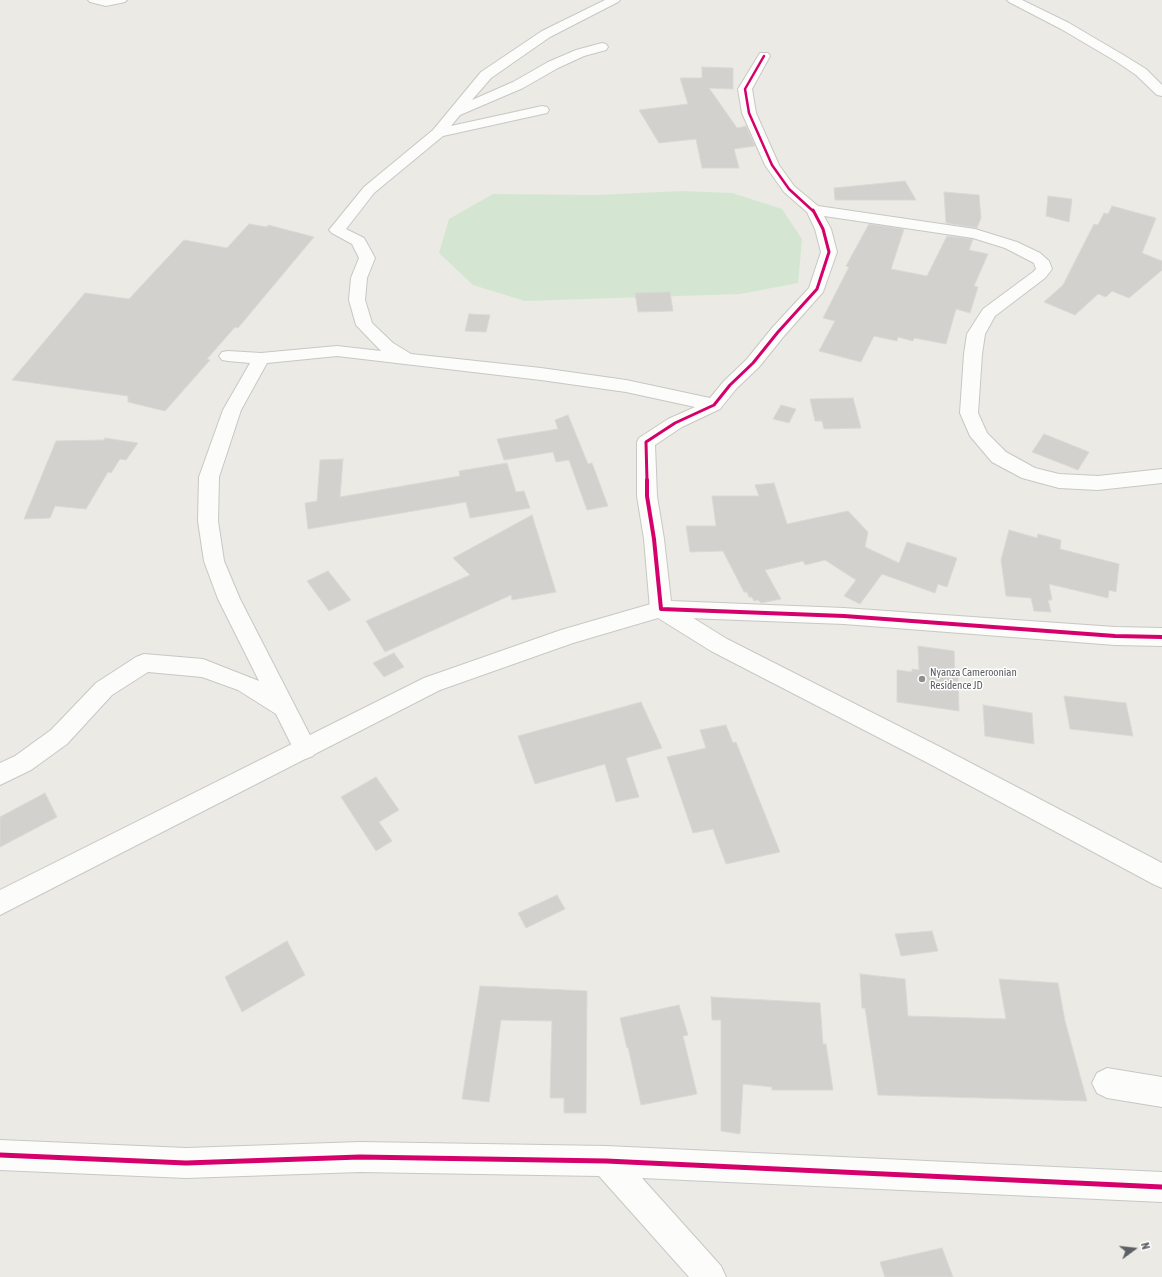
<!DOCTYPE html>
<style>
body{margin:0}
#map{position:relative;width:1162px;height:1277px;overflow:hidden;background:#ebeae5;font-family:"Asap Condensed",sans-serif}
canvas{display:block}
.north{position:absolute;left:1114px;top:1229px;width:40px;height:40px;-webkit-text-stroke:3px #fff;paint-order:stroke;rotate:75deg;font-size:11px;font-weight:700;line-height:16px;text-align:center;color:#5c5f63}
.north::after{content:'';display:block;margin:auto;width:14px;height:18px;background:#5c5f63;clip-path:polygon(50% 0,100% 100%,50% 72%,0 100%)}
</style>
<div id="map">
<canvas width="1162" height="1277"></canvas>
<div class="north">N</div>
</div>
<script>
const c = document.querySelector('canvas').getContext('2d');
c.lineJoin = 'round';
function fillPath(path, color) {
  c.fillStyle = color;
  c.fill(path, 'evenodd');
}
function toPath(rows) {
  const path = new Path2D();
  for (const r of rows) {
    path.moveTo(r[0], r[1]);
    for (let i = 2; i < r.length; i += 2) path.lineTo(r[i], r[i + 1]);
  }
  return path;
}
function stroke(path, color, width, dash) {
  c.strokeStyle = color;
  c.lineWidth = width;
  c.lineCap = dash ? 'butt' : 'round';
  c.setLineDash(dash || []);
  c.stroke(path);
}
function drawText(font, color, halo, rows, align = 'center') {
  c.font = font + ' "Asap Condensed",sans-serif';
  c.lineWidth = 3;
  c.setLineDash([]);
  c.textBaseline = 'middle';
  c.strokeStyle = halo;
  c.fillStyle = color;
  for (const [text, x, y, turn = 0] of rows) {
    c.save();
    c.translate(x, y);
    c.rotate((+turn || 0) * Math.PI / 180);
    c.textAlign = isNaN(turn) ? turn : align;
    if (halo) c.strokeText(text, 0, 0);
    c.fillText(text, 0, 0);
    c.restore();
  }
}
const green = toPath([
 [681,191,732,193,782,209,802,239,798,283,740,294,525,301,473,285,439,253,449,219,493,194,596,195]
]);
const building = toPath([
 [702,67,733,68,733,89,709,88,737,128,746,126,755,146,734,149,739,168,702,168,696,139,659,143,639,110,688,104,680,78,702,78,702,67],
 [905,181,916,200,835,200,834,188,905,181],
 [944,192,979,195,981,218,977,228,946,223,944,192],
 [1048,196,1072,199,1069,222,1046,216,1048,196],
 [1112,206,1156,218,1142,253,1162,261,1162,270,1129,298,1112,291,1106,297,1098,294,1075,315,1044,302,1063,285,1094,224,1098,225,1104,213,1108,214,1112,206],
 [249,224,267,227,268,225,314,237,238,328,235,327,207,359,210,360,165,411,128,402,128,396,12,380,85,293,129,299,184,240,227,248,249,224],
 [869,224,904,229,891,269,927,276,947,236,973,239,969,250,988,254,974,286,978,287,970,313,956,309,946,344,914,338,913,341,898,337,897,341,874,336,861,362,819,351,835,321,823,318,849,267,846,266,869,224],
 [670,292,673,311,638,312,635,293,670,292],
 [469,314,490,315,486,332,465,331,469,314],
 [853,398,861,428,824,429,822,421,815,421,810,399,853,398],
 [781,405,796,409,789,423,773,419,781,405],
 [568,415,588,464,592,463,608,506,587,510,569,460,556,462,553,452,504,460,497,439,558,429,555,420,568,415],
 [1044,434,1089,452,1078,470,1032,452,1044,434],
 [105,438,138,443,126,460,120,459,111,473,108,472,86,509,55,506,50,518,24,519,56,441,104,440,105,438],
 [343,459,340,497,460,476,459,471,507,463,516,492,524,491,530,508,470,518,466,502,308,529,305,503,317,501,320,460,343,459],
 [774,483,787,524,848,511,868,532,865,547,899,563,907,542,957,558,947,587,938,584,935,593,882,574,860,604,844,596,856,580,825,560,805,565,803,561,765,570,781,599,761,603,758,600,754,601,752,597,749,597,747,592,744,592,723,551,690,552,686,526,716,526,712,496,759,496,755,485,774,483],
 [532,515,556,592,512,600,511,595,385,652,366,621,470,575,453,558,532,515],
 [1009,530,1037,538,1038,534,1061,540,1060,549,1119,564,1116,592,1109,590,1108,598,1049,584,1052,600,1048,600,1051,612,1034,611,1031,598,1006,596,1001,560,1009,530],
 [328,571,351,600,329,611,307,581,328,571],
 [918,646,954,651,955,675,958,676,959,711,897,702,897,670,912,672,912,669,919,670,918,646],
 [394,653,404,667,384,677,373,663,394,653],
 [1064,696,1126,703,1133,736,1070,729,1064,696],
 [641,702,662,748,626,758,639,797,616,802,605,764,535,784,518,736,641,702],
 [983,705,1032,713,1034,744,985,736,983,705],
 [726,725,733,743,736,742,780,852,726,864,713,829,693,833,667,757,706,748,700,730,726,725],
 [376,777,399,810,379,822,392,841,376,851,341,797,376,777],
 [45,793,57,817,0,847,0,817,45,793],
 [557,895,565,909,526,928,518,913,557,895],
 [932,931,938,951,901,956,895,934,932,931],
 [287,941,305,975,242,1012,225,977,287,941],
 [860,974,905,979,908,1016,1006,1019,999,979,1058,983,1065,1021,1087,1101,878,1095,865,1008,862,1008,860,974],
 [480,986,587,991,586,1113,564,1113,564,1098,550,1098,552,1021,501,1020,489,1102,462,1099,480,986],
 [711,997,820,1003,823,1044,826,1044,833,1090,772,1090,772,1087,743,1084,740,1134,721,1131,721,1020,712,1020,711,997],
 [679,1005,688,1035,683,1036,697,1094,641,1105,628,1047,627,1048,620,1018,679,1005],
 [942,1248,953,1277,885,1277,880,1262,942,1248]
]);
const street = toPath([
 [88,0,127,0,125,2,106,6,90,2,88,0],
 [605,0,620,0,618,2,550,37,491,78,472,100,513,82,548,62,576,50,602,43,606,44,608,47,606,50,584,56,558,68,523,88,460,115,451,126,542,106,547,107,549,110,547,113,443,136,374,193,346,229,364,238,375,258,367,278,365,300,372,323,393,343,411,354,541,368,626,380,710,398,724,381,747,359,772,328,809,288,821,252,815,229,807,212,784,192,765,165,742,113,738,89,760,53,768,53,770,56,752,89,756,113,779,165,794,186,818,206,975,229,1017,242,1040,253,1049,261,1052,269,1045,278,995,316,985,334,982,354,978,413,987,433,1006,452,1035,468,1059,474,1098,476,1162,469,1162,483,1098,490,1059,488,1022,478,992,462,970,436,960,413,964,354,967,334,983,309,1033,272,1036,269,1034,263,1005,248,973,238,824,216,831,229,837,252,823,292,784,336,759,367,736,389,720,409,682,427,655,445,657,496,664,539,671,601,844,608,1115,627,1162,628,1162,646,1115,645,844,624,661,617,653,615,650,609,644,539,637,496,637,442,639,438,668,419,695,407,626,392,541,380,337,356,267,363,241,410,219,477,218,521,224,561,240,599,317,749,313,756,305,759,297,756,276,714,238,690,202,677,148,672,112,695,67,744,31,770,0,785,0,763,15,756,51,730,96,683,136,657,144,654,203,659,259,681,218,599,204,561,198,521,199,477,223,410,250,363,228,361,222,360,219,356,222,352,228,351,261,353,337,346,381,351,356,325,349,300,351,278,359,258,352,244,332,233,329,230,364,187,433,130,481,72,542,31,605,0],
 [1007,0,1022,0,1069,23,1125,56,1146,69,1162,85,1162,96,1157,95,1136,75,1117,62,1061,29,1009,2,1007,0],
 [1107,1068,1162,1077,1162,1107,1107,1098,1097,1093,1092,1083,1097,1073,1107,1068],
 [0,1140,186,1148,360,1142,606,1146,1162,1172,1162,1202,642,1178,721,1266,726,1277,689,1277,599,1176,360,1172,186,1178,0,1170,0,1140]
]);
const secondary = toPath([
 [661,601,669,603,727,639,944,749,1162,863,1162,888,1153,884,928,763,711,651,658,618,573,643,440,690,0,915,0,890,424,678,561,630,661,601]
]);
const cyclewayFar3 = toPath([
 [764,56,745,89,749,113,772,165,789,189,813,211]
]);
const cyclewayFar2 = toPath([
 [647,481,646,442,675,423,714,405,730,385,753,363,778,332,817,289,829,252,823,229,813,210]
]);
const cyclewayFar1 = toPath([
 [647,480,647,496,654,539,661,609,844,616,1115,636,1162,637]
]);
const cycleway = toPath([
 [0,1155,186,1163,360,1157,606,1161,1162,1187]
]);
const markers = [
 [922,679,4,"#8e9090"]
];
const poiNames = [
 ["Nyanza Cameroonian",930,673],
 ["Residence JD",930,686]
];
fillPath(green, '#d4e6d2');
fillPath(building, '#d2d1ce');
stroke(building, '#dad9d4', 1);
stroke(street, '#c7c7c6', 2);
stroke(secondary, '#c8c8c7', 2);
fillPath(street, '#fcfcfb');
fillPath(secondary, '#fcfcfb');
stroke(cyclewayFar3, '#d6006c', 2.5);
stroke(cyclewayFar2, '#d6006c', 3);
stroke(cyclewayFar1, '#d6006c', 4);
stroke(cycleway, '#d6006c', 5);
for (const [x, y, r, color] of markers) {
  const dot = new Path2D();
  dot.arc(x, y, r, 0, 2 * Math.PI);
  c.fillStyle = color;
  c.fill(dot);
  stroke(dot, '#fff', 1.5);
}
drawText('11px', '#5c5f63', '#fff', poiNames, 'left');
</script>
